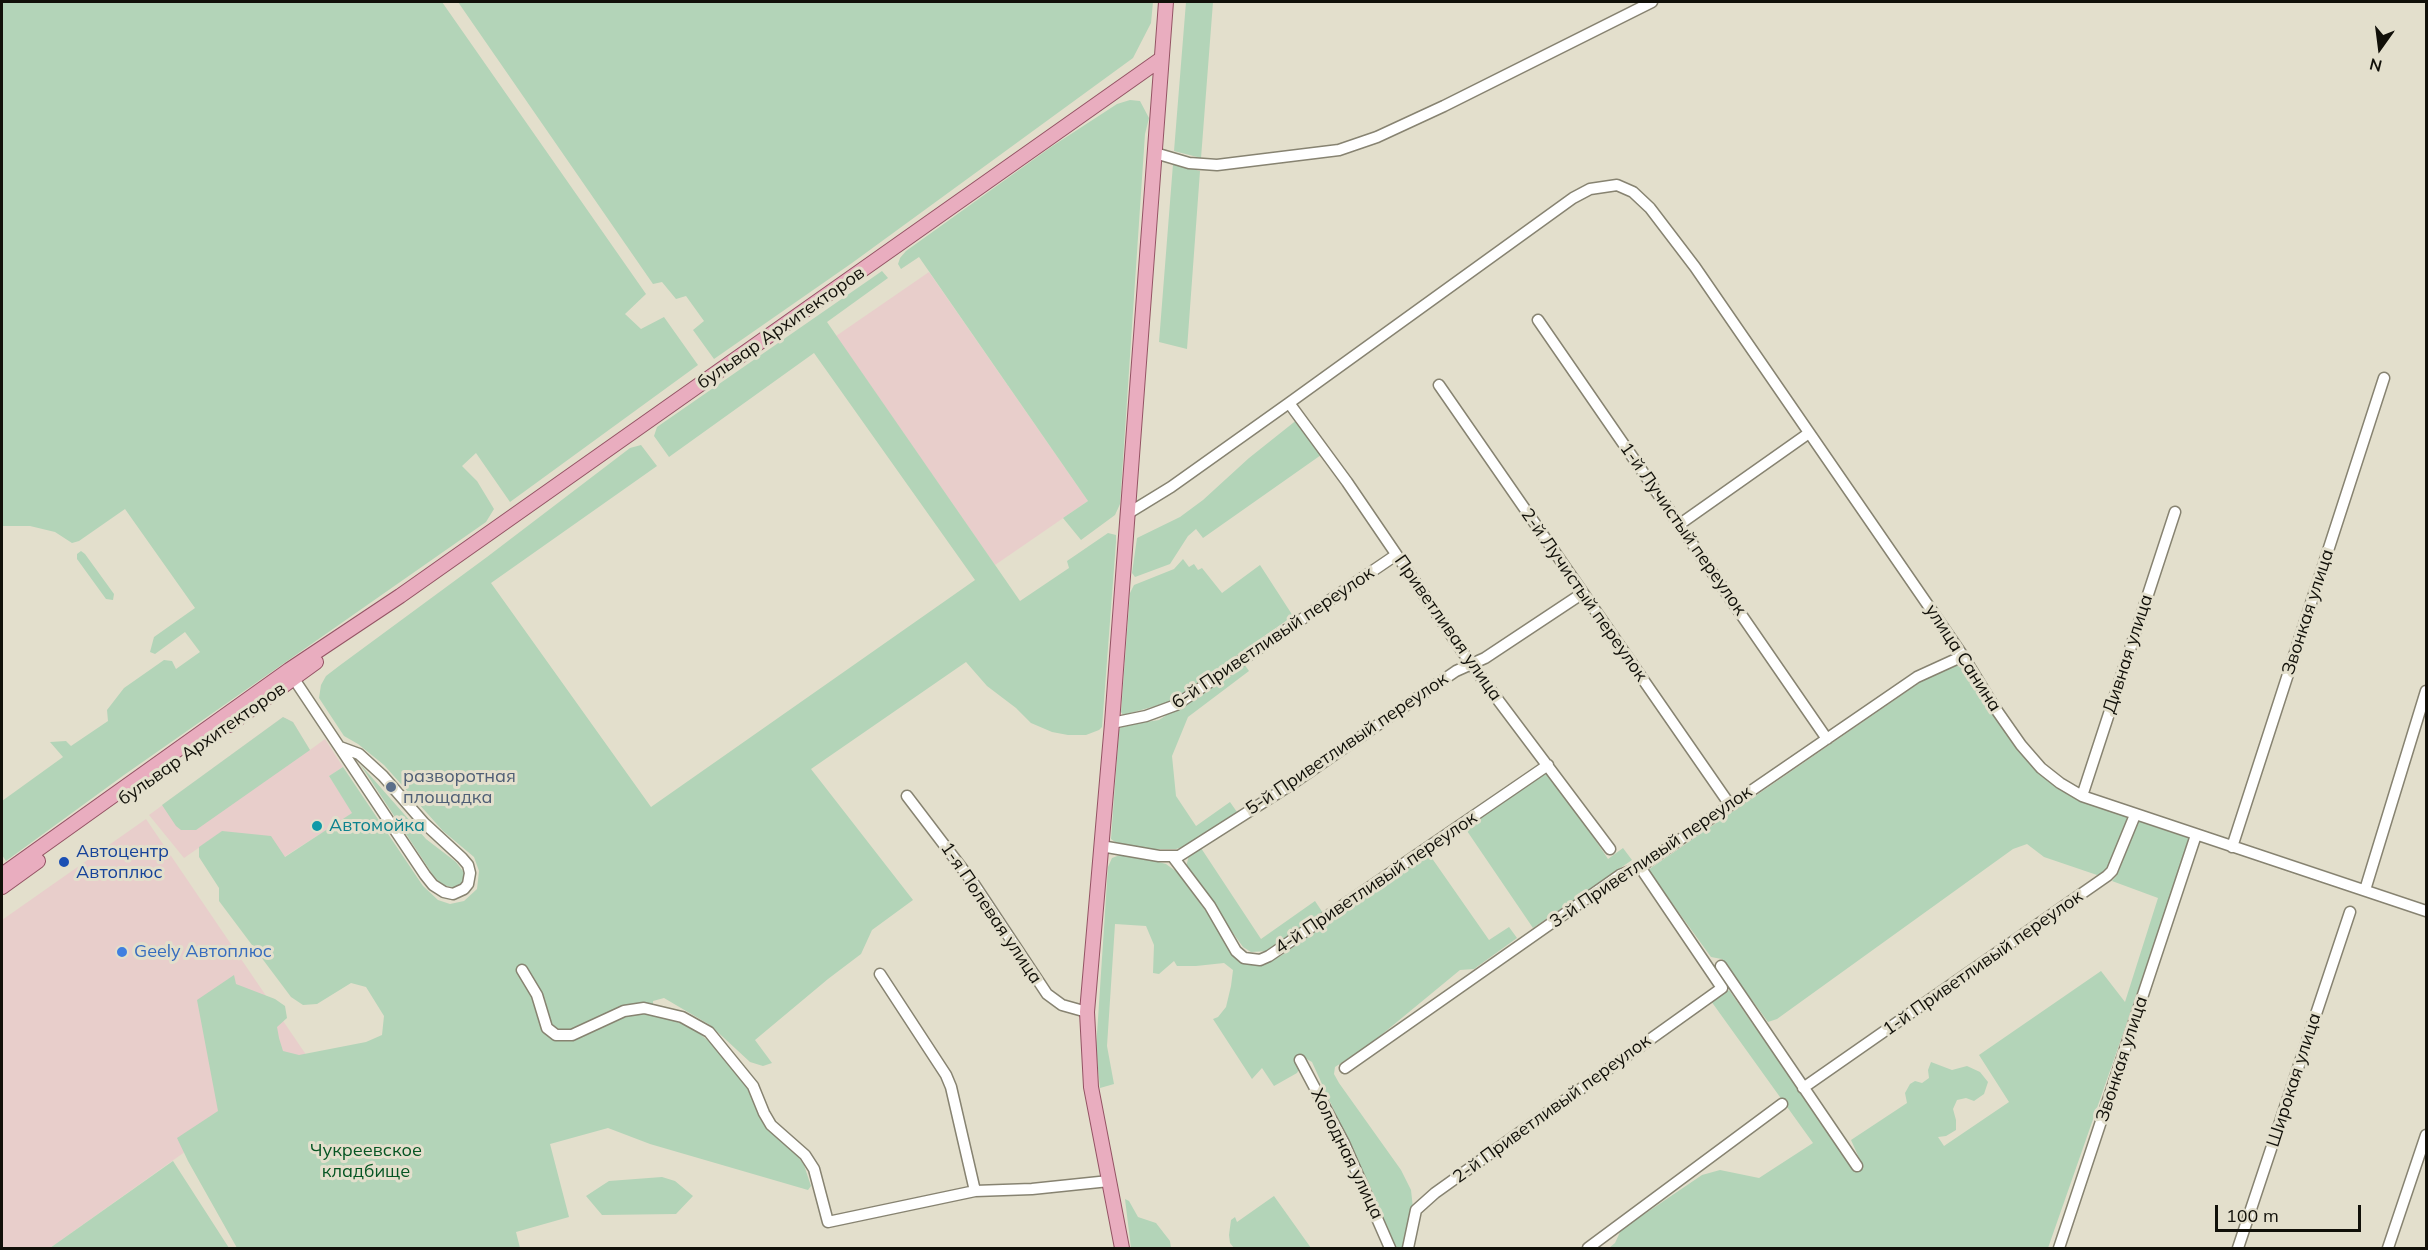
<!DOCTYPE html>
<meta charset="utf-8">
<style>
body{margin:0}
#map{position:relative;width:2428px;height:1250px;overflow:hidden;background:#e3dfcc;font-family:Mulish,sans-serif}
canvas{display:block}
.frame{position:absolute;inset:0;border:3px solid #111009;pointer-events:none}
.north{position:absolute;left:2350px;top:18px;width:60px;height:60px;-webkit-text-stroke:4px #e3dfcc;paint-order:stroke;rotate:194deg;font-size:16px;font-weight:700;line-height:24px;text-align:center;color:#111009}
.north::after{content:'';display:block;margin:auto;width:21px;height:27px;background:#111009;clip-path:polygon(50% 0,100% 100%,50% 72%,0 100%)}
.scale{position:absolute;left:2215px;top:1205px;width:146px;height:27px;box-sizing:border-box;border:3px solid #111009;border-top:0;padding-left:8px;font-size:18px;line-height:21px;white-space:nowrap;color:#111009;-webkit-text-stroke:4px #e3dfcc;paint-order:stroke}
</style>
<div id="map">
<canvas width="2428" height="1250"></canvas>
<div class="frame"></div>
<div class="north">N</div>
<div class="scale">100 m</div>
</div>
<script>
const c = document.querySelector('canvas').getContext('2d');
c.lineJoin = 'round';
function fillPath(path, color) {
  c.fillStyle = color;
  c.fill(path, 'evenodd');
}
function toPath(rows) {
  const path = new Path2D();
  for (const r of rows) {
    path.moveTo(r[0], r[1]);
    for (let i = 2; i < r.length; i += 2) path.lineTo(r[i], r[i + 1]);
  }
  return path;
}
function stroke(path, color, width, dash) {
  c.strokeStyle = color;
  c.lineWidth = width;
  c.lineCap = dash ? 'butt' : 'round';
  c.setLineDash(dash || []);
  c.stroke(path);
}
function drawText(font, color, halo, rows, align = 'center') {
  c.font = font + ' Mulish,sans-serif';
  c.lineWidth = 6;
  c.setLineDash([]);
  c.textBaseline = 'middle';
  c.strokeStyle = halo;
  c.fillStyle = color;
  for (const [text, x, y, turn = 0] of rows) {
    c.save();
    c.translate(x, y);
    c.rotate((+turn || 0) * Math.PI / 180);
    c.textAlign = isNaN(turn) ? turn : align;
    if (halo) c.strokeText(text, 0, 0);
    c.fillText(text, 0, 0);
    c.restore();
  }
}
const commercial = toPath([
 [929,272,1088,501,995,565,836,336],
 [283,717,293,722,310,750,325,739,343,767,329,776,353,813,284,857,223,831,184,858,149,815],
 [146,819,311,1062,50,1248,2,1248,2,920]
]);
const green = toPath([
 [2,2,442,2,646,294,625,314,641,329,664,317,698,365,510,502,476,453,462,466,477,481,494,509,486,522,124,775,6,861,2,855,2,801,63,757,50,742,66,741,71,746,108,721,107,710,124,688,164,660,172,661,176,669,200,652,185,632,155,654,150,652,154,637,195,608,125,509,79,541,72,543,55,532,30,526,2,526],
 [458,2,1153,2,1151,23,1133,58,852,263,714,359,693,330,704,321,686,296,676,299,662,282,653,284],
 [1186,2,1213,2,1201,158,1174,151],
 [1130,100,1140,101,1149,118,1145,134,1120,504,1115,515,1081,540,1063,518,1088,501,919,257,901,269,898,264,900,258,906,251,1051,147,1117,104],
 [1173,164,1200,171,1187,349,1159,342],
 [882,271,888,278,827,322,1020,601,1069,568,1067,561,1108,533,1116,535,1116,542,1102,727,1099,730,1086,735,1068,735,1052,732,1031,723,1016,708,987,686,966,662,811,769,913,900,872,930,861,954,828,979,755,1040,772,1063,763,1066,750,1062,710,1025,664,998,653,1001,653,1013,691,1027,710,1042,746,1085,761,1119,772,1133,787,1141,804,1165,811,1186,808,1190,650,1144,608,1128,550,1144,569,1217,516,1232,520,1248,237,1248,188,1161,177,1138,218,1111,197,1000,234,975,236,984,275,999,285,1006,287,1018,277,1027,279,1038,283,1051,299,1055,366,1042,382,1035,384,1016,366,987,351,983,317,1004,303,1005,291,997,219,901,219,888,199,857,199,847,222,831,271,836,285,857,352,813,329,776,343,767,423,886,438,900,450,904,464,901,477,889,479,871,474,857,443,831,384,765,358,744,344,736,319,698,321,685,326,676,339,666,487,557,630,448,641,445,657,466,491,583,651,807,975,580,814,353,669,457,654,436,657,427],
 [1298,419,1321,455,1203,538,1196,529,1188,536,1170,564,1135,577,1132,573,1137,538,1180,517,1203,500,1249,458],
 [81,551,85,554,114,594,113,600,106,599,77,559,77,554],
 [1183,559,1189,567,1194,564,1198,570,1202,568,1222,593,1260,565,1293,616,1170,702,1123,715,1121,712,1130,593,1134,585,1174,569],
 [1956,663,1965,666,2060,786,2129,816,2108,868,2105,872,2097,875,2044,857,2027,844,2013,849,1777,1019,1768,1022,1722,959,1711,957,1648,870,1925,679],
 [1244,664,1249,671,1188,717,1172,756,1176,796,1196,826,1230,802,1237,812,1189,845,1176,849,1139,849,1118,844,1111,839,1119,730,1121,726,1159,720],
 [283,717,293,722,310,750,196,830,181,830,176,826,162,805],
 [360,764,426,839,456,862,465,874,462,884,456,888,442,885,433,875],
 [1544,773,1555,779,1608,859,1623,848,1632,860,1533,928,1465,828],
 [2139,820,2189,837,2189,845,2048,1248,1609,1248,1615,1243,1621,1230,1702,1175,1720,1170,1759,1178,1813,1143,1711,1001,1729,990,1855,1170,1860,1171,1860,1160,1851,1140,1907,1103,1905,1093,1910,1084,1915,1081,1922,1083,1929,1078,1928,1070,1931,1062,1952,1070,1967,1066,1980,1072,1988,1082,1984,1094,1974,1101,1966,1098,1957,1100,1953,1109,1956,1120,1956,1130,1946,1136,1938,1137,1944,1146,2009,1102,1979,1055,2101,971,2125,1002,2158,898,2112,881,2117,875],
 [1201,848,1261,939,1315,901,1323,913,1268,951,1251,952,1243,947,1186,867,1189,855],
 [1429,854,1489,940,1509,927,1517,938,1474,969,1460,970,1369,1045,1335,1067,1334,1074,1339,1083,1401,1170,1411,1190,1413,1208,1404,1248,1396,1247,1312,1062,1305,1058,1297,1073,1274,1086,1262,1068,1252,1079,1213,1019,1218,1017,1226,1007,1231,986,1233,970,1224,963,1196,966,1177,966,1174,961,1159,974,1153,973,1154,945,1146,926,1115,924,1107,1046,1114,1084,1100,1088,1096,1049,1108,867,1112,858,1120,855,1151,860,1166,864,1177,872,1244,963,1261,966,1282,955],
 [173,1161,229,1248,50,1248],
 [662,1177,675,1181,693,1196,676,1214,602,1215,586,1196,609,1181],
 [1274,1196,1311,1248,1234,1248,1230,1243,1229,1235,1231,1220,1235,1217,1237,1222],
 [1125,1199,1129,1201,1138,1217,1156,1223,1170,1241,1171,1248,1131,1248]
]);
const minor = toPath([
 [1155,153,1189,163,1217,165,1339,150,1377,137,1444,106,1652,2],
 [1538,320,1827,739],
 [1439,385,1730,805],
 [1289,403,1347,482,1471,664,1610,849],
 [1127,514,1171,487,1289,403,1573,198,1590,189,1617,185,1633,192,1650,208,1695,267,1963,656,1993,705,2021,745,2041,768,2060,783,2082,796,2426,911],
 [1680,524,1809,433],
 [294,679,425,875,433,885,444,892,453,894,464,889,468,884,470,873,468,865,462,858,424,823,383,776,359,754,340,747],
 [1112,723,1146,716,1176,705,1396,555],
 [907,796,974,884,1047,994,1062,1005,1087,1012],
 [2082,796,2175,512],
 [1101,846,1159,856,1179,856,1292,784,1456,671,1485,658,1583,593],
 [2232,847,2384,378],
 [1173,857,1210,906,1236,951,1244,958,1260,960,1269,956,1548,765],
 [2365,890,2426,691],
 [1721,966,1857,1166],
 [522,970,537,995,547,1028,556,1035,572,1035,624,1011,644,1008,682,1017,709,1032,753,1086,764,1113,771,1125,805,1155,814,1169,828,1222,975,1191,1032,1189,1109,1181],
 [880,974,946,1075,951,1087,975,1191],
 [1300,1060,1344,1143,1390,1248],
 [1345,1068,1620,875,1640,867,1917,677,1963,656],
 [1803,1088,2107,876,2112,871,2135,815],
 [1408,1248,1416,1210,1435,1193,1722,988,1640,867],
 [1588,1248,1782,1104],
 [2059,1248,2196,835],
 [2238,1248,2350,912],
 [2388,1248,2426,1135]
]);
const major = toPath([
 [229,725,316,662],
 [2,875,289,670,400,596,1161,59],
 [2,887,38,861],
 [1122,1248,1091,1087,1087,1012,1112,723,1166,2]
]);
const markers = [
 [391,787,6,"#5c6f8a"],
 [317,826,6,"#0f9aa8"],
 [64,862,6,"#1a4fb4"],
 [122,952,6,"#3f7fe0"]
];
const streetNames = [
 ["бульвар Архитекторов",781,328,-35],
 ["1-й Лучистый переулок",1683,529,55],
 ["2-й Лучистый переулок",1584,595,55],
 ["Звонкая улица",2308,612,-72],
 ["Приветливая улица",1448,628,55],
 ["6-й Приветливый переулок",1273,638,-34],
 ["Дивная улица",2128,654,-72],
 ["улица Санина",1963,658,57],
 ["бульвар Архитекторов",202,744,-35],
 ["5-й Приветливый переулок",1347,744,-34],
 ["3-й Приветливый переулок",1651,857,-34],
 ["4-й Приветливый переулок",1376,883,-34],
 ["1-я Полевая улица",991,913,56],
 ["1-й Приветливый переулок",1983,963,-35],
 ["Звонкая улица",2122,1059,-72],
 ["Широкая улица",2294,1080,-72],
 ["2-й Приветливый переулок",1552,1109,-36],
 ["Холодная улица",1347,1154,64]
];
const serviceNames = [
 ["разворотная",403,777],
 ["площадка",403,798]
];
const cultureNames = [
 ["Автомойка",329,826]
];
const transitNames = [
 ["Автоцентр",76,852],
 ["Автоплюс",76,873]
];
const shopNames = [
 ["Geely Автоплюс",134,952]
];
const parkNames = [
 ["Чукреевское",366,1151],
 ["кладбище",366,1172]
];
fillPath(commercial, '#e8cecb');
fillPath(green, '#b3d4b8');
stroke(minor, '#878371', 13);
stroke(major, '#945364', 16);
stroke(minor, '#fff', 10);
stroke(major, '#e9adbf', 14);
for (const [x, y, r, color] of markers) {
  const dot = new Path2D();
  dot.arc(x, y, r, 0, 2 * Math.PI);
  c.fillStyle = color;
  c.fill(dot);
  stroke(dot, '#e3dfcc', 2);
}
drawText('18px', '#111009', '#e3dfcc', streetNames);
drawText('18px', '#4e5e75', '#e3dfcc', serviceNames, 'left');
drawText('18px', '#0d838f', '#e3dfcc', cultureNames, 'left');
drawText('18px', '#164399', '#e3dfcc', transitNames, 'left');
drawText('18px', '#366cbe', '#e3dfcc', shopNames, 'left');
drawText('18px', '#065523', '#e3dfcc', parkNames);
</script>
